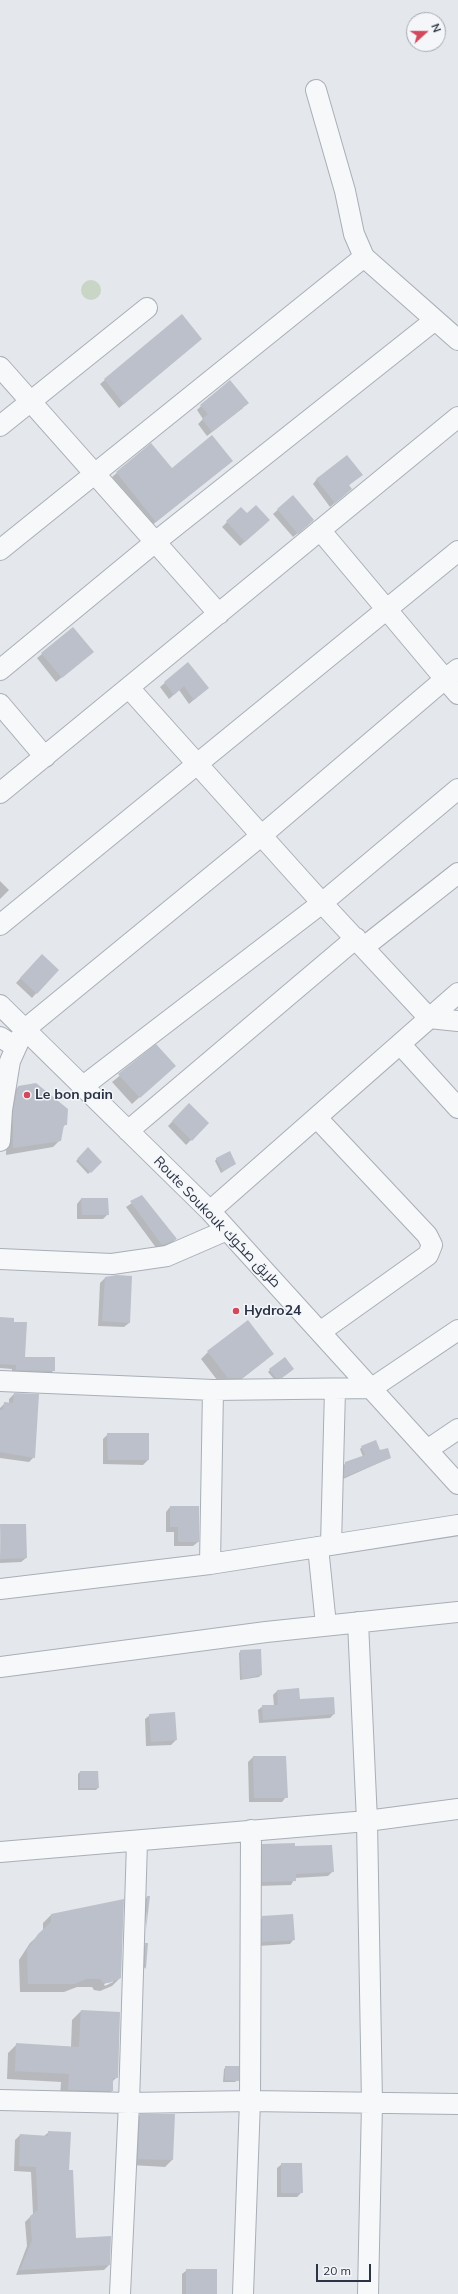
<!DOCTYPE html>
<meta charset="utf-8">
<style>
body{margin:0}
#map{position:relative;width:458px;height:2294px;overflow:hidden;background:#e4e7ec;font-family:Mulish,sans-serif}
canvas{display:block}
.north{position:absolute;left:406px;top:12px;width:40px;height:40px;box-sizing:border-box;background:#f4f6f9;border:1px solid #a4a8b1;border-radius:50%;rotate:69deg;font-size:11px;font-weight:700;line-height:16px;text-align:center;color:#2b3445}
.north::after{content:'';display:block;margin:auto;width:14px;height:18px;background:#d1495b;clip-path:polygon(50% 0,100% 100%,50% 72%,0 100%)}
.scale{position:absolute;left:316px;top:2264px;width:55px;height:18px;box-sizing:border-box;border:2px solid #2b3445;border-top:0;padding-left:5px;font-size:12px;line-height:14px;white-space:nowrap;color:#2b3445;-webkit-text-stroke:3px #f4f6f9;paint-order:stroke}
</style>
<div id="map">
<canvas width="458" height="2294"></canvas>
<div class="north">N</div>
<div class="scale">20 m</div>
</div>
<script>
const c = document.querySelector('canvas').getContext('2d');
c.lineJoin = 'round';
function fillPath(path, color) {
  c.fillStyle = color;
  c.fill(path, 'evenodd');
}
function toPath(rows) {
  const path = new Path2D();
  for (const r of rows) {
    if (r.length === 3) {
      path.moveTo(r[0] + r[2], r[1]);
      path.arc(r[0], r[1], r[2], 0, 2 * Math.PI);
      continue;
    }
    path.moveTo(r[0], r[1]);
    for (let i = 2; i < r.length; i += 2) path.lineTo(r[i], r[i + 1]);
  }
  return path;
}
function stroke(path, color, width, dash) {
  c.strokeStyle = color;
  c.lineWidth = width;
  c.lineCap = dash ? 'butt' : 'round';
  c.setLineDash(dash || []);
  c.stroke(path);
}
function drawText(font, color, halo, rows, align = 'center') {
  c.font = font + ' Mulish,Cairo,sans-serif';
  c.lineWidth = 3;
  c.setLineDash([]);
  c.textBaseline = 'middle';
  c.strokeStyle = halo;
  c.fillStyle = color;
  for (const [text, x, y, turn = 0] of rows) {
    c.save();
    c.translate(x, y);
    c.rotate((+turn || 0) * Math.PI / 180);
    c.textAlign = isNaN(turn) ? turn : align;
    if (halo) c.strokeText(text, 0, 0);
    c.fillText(text, 0, 0);
    c.restore();
  }
}
const green = toPath([
 [91,290,10]
]);
const shadow = toPath([
 [182,316,201,339,119,408,100,384],
 [201,406,243,408,207,436,198,424,203,419,197,410],
 [151,444,172,469,227,465,151,526,112,477],
 [361,475,348,486,346,494,330,507,313,484,317,479],
 [293,496,308,525,293,537,273,514],
 [247,514,264,525,240,546,222,527,227,522],
 [42,654,88,656,56,682,37,658],
 [188,663,203,692,189,704,179,690,169,699,160,687],
 [0,881,9,890,0,899],
 [37,960,57,970,32,998,16,983],
 [156,1046,167,1072,132,1104,112,1082],
 [18,1087,66,1124,62,1128,60,1140,53,1147,6,1155,7,1119,11,1094],
 [189,1104,208,1123,186,1145,168,1126],
 [88,1149,101,1162,88,1174,76,1161],
 [217,1158,235,1164,221,1173,215,1161],
 [142,1196,176,1239,171,1244,157,1249,126,1207],
 [81,1199,108,1214,103,1219,77,1219,77,1204],
 [105,1278,129,1323,124,1327,98,1326,100,1283],
 [0,1318,13,1323,24,1358,54,1370,49,1375,12,1374,12,1369,0,1368],
 [208,1352,266,1360,234,1385,221,1385,201,1359],
 [270,1370,291,1371,279,1379,274,1379,268,1372],
 [14,1394,34,1457,29,1462,0,1458,0,1408,5,1403,9,1403,9,1399],
 [108,1434,148,1460,143,1465,103,1464,103,1439],
 [362,1447,379,1451,390,1458,343,1479,343,1465,363,1457,360,1449],
 [170,1507,198,1542,193,1546,174,1546,174,1532,166,1532,166,1512],
 [1,1525,26,1558,21,1562,0,1563],
 [241,1651,261,1675,259,1677,240,1680,239,1653],
 [277,1691,299,1700,334,1714,330,1718,259,1723,258,1710,263,1706,274,1706,273,1695],
 [174,1713,176,1740,171,1745,146,1746,145,1719,150,1715],
 [253,1757,286,1797,282,1802,249,1802,248,1762],
 [80,1772,98,1788,96,1790,78,1790,78,1774],
 [263,1845,294,1847,333,1871,328,1876,295,1878,291,1885,258,1886,258,1850],
 [147,1897,149,1897,144,1931,145,1899],
 [51,1915,120,1978,112,1986,100,1991,94,1990,92,1987,77,1987,64,1992,20,1992,19,1960,30,1943,43,1931,43,1923],
 [113,1980,113,1982,105,1986,104,1984],
 [263,1917,294,1939,290,1944,258,1946,258,1922],
 [146,1944,145,1967,143,1970,144,1946],
 [81,2011,117,2077,112,2082,112,2091,103,2099,60,2098,61,2082,7,2079,8,2053,17,2044,71,2047,72,2020],
 [226,2067,238,2080,235,2082,223,2082,224,2069],
 [140,2115,172,2160,165,2167,131,2165,133,2122],
 [49,2132,68,2172,75,2239,109,2265,104,2270,16,2275,27,2246,25,2222,33,2214,31,2172,14,2171,15,2140,20,2135,44,2136],
 [282,2164,302,2192,297,2197,277,2197,277,2168],
 [187,2270,216,2294,182,2294,182,2274]
]);
const building = toPath([
 [182,314,202,339,124,404,104,379],
 [230,380,249,403,212,432,202,419,208,414,200,405],
 [212,435,233,461,156,522,116,472,151,443,172,468],
 [347,455,363,475,349,485,352,489,335,503,316,479],
 [293,495,314,520,298,534,277,509],
 [256,505,270,520,245,542,226,521,241,507,247,513],
 [73,627,94,652,62,678,41,653],
 [188,662,209,688,194,700,184,686,174,695,164,682],
 [42,954,59,970,37,994,20,978],
 [156,1044,176,1066,140,1098,118,1074],
 [36,1083,68,1109,67,1125,64,1125,61,1141,13,1148,13,1111,18,1086],
 [189,1103,209,1123,192,1141,172,1121],
 [88,1147,102,1162,91,1173,77,1159],
 [230,1151,236,1164,223,1171,216,1158],
 [142,1195,177,1239,162,1245,130,1201],
 [81,1198,108,1198,109,1215,82,1215],
 [117,1275,132,1276,130,1323,102,1321,105,1277],
 [0,1317,14,1318,14,1322,27,1322,25,1357,55,1357,55,1371,16,1370,16,1365,0,1364],
 [248,1320,274,1354,242,1378,228,1378,207,1351],
 [285,1357,294,1369,282,1378,276,1378,269,1369],
 [14,1393,39,1394,35,1458,0,1452,0,1410,3,1410,4,1402,13,1403],
 [107,1433,149,1433,149,1460,108,1460],
 [376,1440,380,1450,388,1448,391,1458,344,1477,345,1462,365,1455,361,1446],
 [170,1506,199,1506,199,1542,178,1542,178,1527,170,1527],
 [0,1524,26,1524,27,1558,1,1559],
 [261,1649,262,1675,242,1679,240,1650],
 [299,1688,300,1699,334,1697,335,1714,263,1720,262,1705,278,1705,277,1690],
 [175,1712,177,1740,151,1742,149,1714],
 [253,1756,286,1756,288,1798,254,1798],
 [80,1771,98,1771,99,1788,80,1788],
 [295,1843,295,1846,332,1845,334,1872,296,1874,296,1881,262,1882,262,1844],
 [147,1896,150,1896,146,1930],
 [124,1899,121,1978,109,1983,102,1982,101,1979,86,1979,74,1984,28,1984,27,1950,38,1934,51,1922,51,1914],
 [293,1914,295,1940,262,1942,262,1916],
 [145,1943,148,1943,146,1968,145,1969],
 [81,2010,120,2012,118,2078,113,2078,113,2091,68,2090,69,2074,15,2071,16,2043,79,2047],
 [225,2066,239,2066,239,2081,225,2080],
 [140,2114,175,2114,173,2160,138,2159],
 [48,2131,71,2132,69,2170,73,2170,76,2238,111,2236,110,2265,20,2270,32,2240,30,2216,38,2210,36,2167,19,2166,20,2134,48,2136],
 [281,2163,302,2163,303,2193,281,2193],
 [186,2269,217,2269,217,2294,186,2294]
]);
const minor = toPath([
 [316,90,345,191,354,234,364,257,458,340],
 [0,367,219,614],
 [0,426,147,308],
 [320,530,445,679,458,669],
 [0,550,364,257],
 [0,670,154,543,435,320],
 [129,688,322,903,429,1018,458,1021],
 [0,704,45,757],
 [0,793,458,417],
 [0,925,458,551],
 [364,947,458,873],
 [0,1005,210,1211,458,1484],
 [0,1037,16,1047],
 [400,1044,458,1108],
 [82,1087,322,903,458,789],
 [317,1118,427,1235,432,1245,428,1255,320,1332],
 [128,1131,356,938],
 [0,1141,2,1110,10,1061,24,1030,262,835,445,679,458,694],
 [210,1211,458,993],
 [0,1259,112,1264,167,1256,227,1230],
 [0,1381,213,1390,372,1388,458,1330],
 [427,1450,458,1429],
 [331,1545,335,1389],
 [318,1547,326,1625],
 [210,1564,213,1390],
 [0,1589,210,1564,458,1525],
 [358,1622,367,1821,372,2103,368,2294],
 [0,1667,266,1632,458,1612],
 [0,1852,367,1821,458,1809],
 [0,2100,129,2103,250,2101,458,2104],
 [120,2294,129,2103,137,1842],
 [243,2294,250,2101,251,1830]
]);
const markers = [
 [27,1095,4,"#d1495b"],
 [236,1311,4,"#d1495b"]
];
const poiNames = [
 ["Le bon pain",35,1095],
 ["Hydro24",244,1311]
];
const streetNames = [
 ["Route Soukouk طريق صكوك",217,1222,46]
];
fillPath(green, '#c9d6c5');
fillPath(shadow, '#0003');
fillPath(building, '#bbc0ca');
stroke(minor, '#a9aeb7', 22);
stroke(minor, '#f7f8fa', 20);
for (const [x, y, r, color] of markers) {
  const dot = new Path2D();
  dot.arc(x, y, r, 0, 2 * Math.PI);
  c.fillStyle = color;
  c.fill(dot);
  stroke(dot, '#f4f6f9', 1.5);
}
drawText('bold 14px', '#2b3445', '#f4f6f9', poiNames, 'left');
drawText('14px', '#2b3445', '#f4f6f9', streetNames);
</script>
